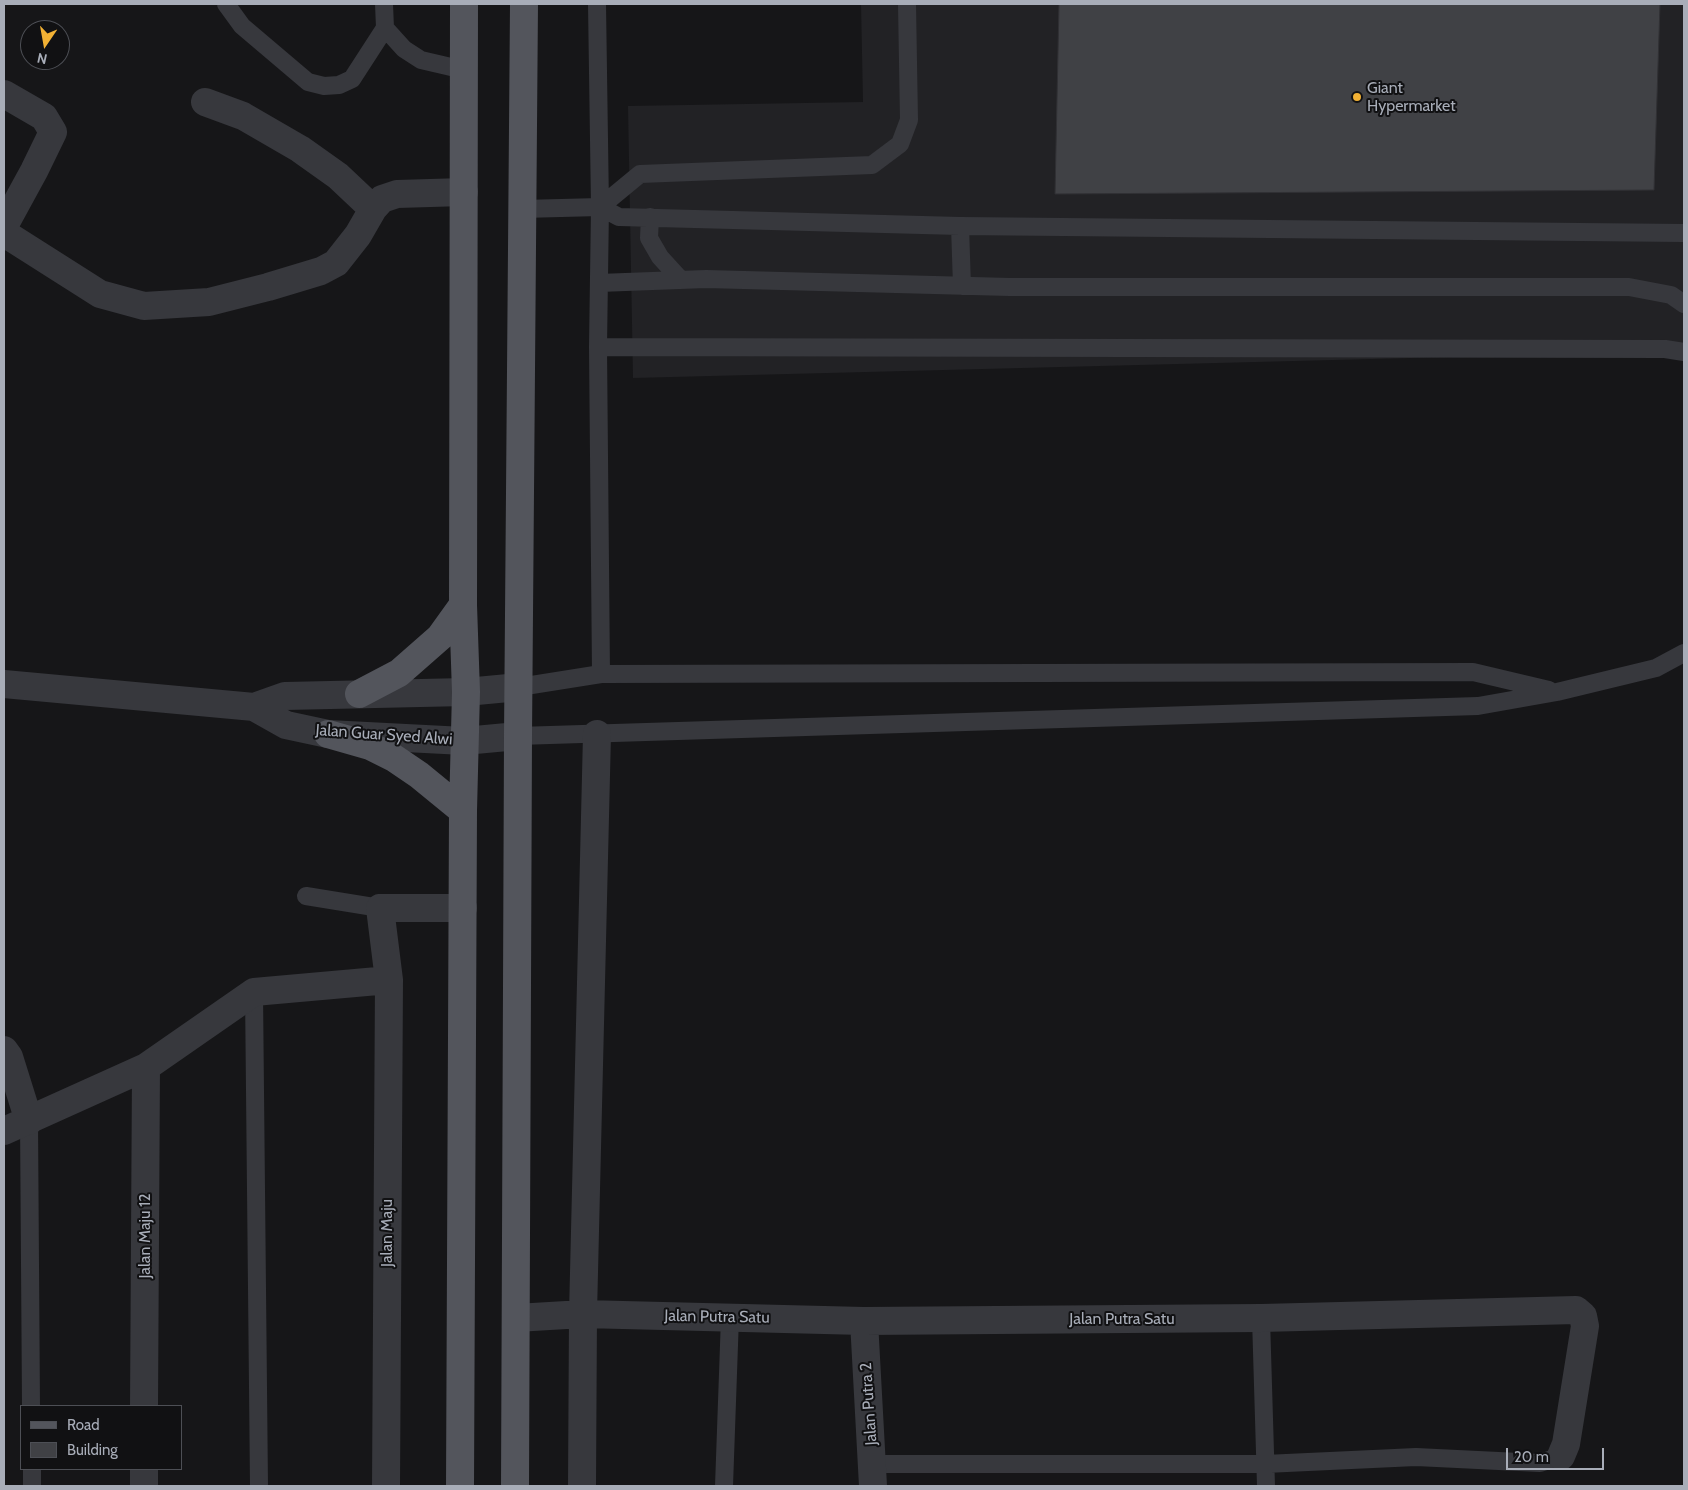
<!DOCTYPE html>
<style>
body{margin:0}
#map{position:relative;width:1688px;height:1490px;overflow:hidden;background:#161618;font-family:Cabin,sans-serif}
canvas{display:block}
.frame{position:absolute;inset:0;border:5px solid #a8adb8;pointer-events:none}
.legend{position:absolute;left:20px;top:1405px;width:162px;height:65px;box-sizing:border-box;background:#111113;border:1px solid #4d4f55;margin:0;padding:6px 9px;list-style:none;font-size:15px;color:#a8adb8}
.legend li{display:flex;align-items:center;gap:10px;height:25px}
.legend b{width:25px;border:1px solid #4d4f55}
.north{position:absolute;left:20px;top:20px;width:50px;height:50px;box-sizing:border-box;background:#111113;border:1px solid #4d4f55;border-radius:50%;rotate:192deg;font-size:14px;font-weight:700;line-height:20px;text-align:center;color:#a8adb8}
.north::after{content:'';display:block;margin:auto;width:18px;height:22px;background:#f2b134;clip-path:polygon(50% 0,100% 100%,50% 72%,0 100%)}
.scale{position:absolute;left:1506px;top:1448px;width:98px;height:22px;box-sizing:border-box;border:2px solid #a8adb8;border-top:0;padding-left:6px;font-size:15px;line-height:18px;white-space:nowrap;color:#a8adb8;-webkit-text-stroke:4px #111113;paint-order:stroke}
</style>
<div id="map">
<canvas width="1688" height="1490"></canvas>
<div class="frame"></div>
<ul class="legend">
<li><b style="height:6px;background:#53555c"></b>Road</li>
<li><b style="height:14px;background:#404145"></b>Building</li>
</ul>
<div class="north">N</div>
<div class="scale">20 m</div>
</div>
<script>
const c = document.querySelector('canvas').getContext('2d');
c.lineJoin = 'round';
function fillPath(path, color) {
  c.fillStyle = color;
  c.fill(path, 'evenodd');
}
function toPath(rows) {
  const path = new Path2D();
  for (const r of rows) {
    path.moveTo(r[0], r[1]);
    for (let i = 2; i < r.length; i += 2) path.lineTo(r[i], r[i + 1]);
  }
  return path;
}
function stroke(path, color, width, dash) {
  c.strokeStyle = color;
  c.lineWidth = width;
  c.lineCap = dash ? 'butt' : 'round';
  c.setLineDash(dash || []);
  c.stroke(path);
}
function drawText(font, color, halo, rows, align = 'center') {
  c.font = font + ' Cabin,sans-serif';
  c.lineWidth = 4;
  c.setLineDash([]);
  c.textBaseline = 'middle';
  c.strokeStyle = halo;
  c.fillStyle = color;
  for (const [text, x, y, turn = 0] of rows) {
    c.save();
    c.translate(x, y);
    c.rotate((+turn || 0) * Math.PI / 180);
    c.textAlign = isNaN(turn) ? turn : align;
    if (halo) c.strokeText(text, 0, 0);
    c.fillText(text, 0, 0);
    c.restore();
  }
}
const built = toPath([
 [861,4,1684,4,1684,351,633,378,628,106,863,102]
]);
const building = toPath([
 [1059,4,1660,4,1654,190,1055,194,1059,4]
]);
const service = toPath([
 [226,4,242,26,308,82,324,86,339,85,352,79,385,28],
 [384,4,385,28,404,49,421,60,464,70],
 [597,4,600,207,598,347,601,674],
 [600,207,619,217,960,226,1684,233],
 [522,209,600,207,640,174,872,165,900,144,909,120,907,4],
 [650,217,649,238,660,257,681,280],
 [960,226,962,286],
 [599,283,706,279,1010,287,1629,287,1671,295,1684,304],
 [598,347,1665,349,1684,352],
 [519,687,601,674,1473,672,1549,690],
 [518,736,1478,706,1557,692,1656,668,1684,653],
 [306,896,380,908],
 [254,992,259,1486],
 [29,1121,31,1406],
 [1261,1318,1266,1486],
 [873,1464,1265,1464,1416,1457,1540,1463,1561,1456],
 [32,1469,32,1486],
 [724,1486,730,1317]
]);
const minor = toPath([
 [4,94,44,117,53,132,34,171,4,226],
 [205,102,243,116,300,149,338,176,373,209],
 [4,233,100,294,144,306,209,302,268,287,321,271,336,263,358,235,373,209,382,199,397,194,464,192],
 [4,1050,9,1057,29,1121],
 [4,1131,146,1067,254,992,389,980],
 [516,1318,583,1314,864,1321,1261,1318,1576,1310,1583,1316,1585,1326,1566,1444,1561,1456],
 [864,1321,873,1486],
 [144,1406,146,1067],
 [144,1486,144,1469],
 [386,1486,389,980,380,908,463,908],
 [582,1486,583,1314,597,734]
]);
const tertiary = toPath([
 [4,684,254,707,286,725,328,734,464,741,518,736],
 [254,707,285,696,466,692,519,687]
]);
const primary = toPath([
 [359,694,399,673,440,637,463,605],
 [328,734,370,746,394,758,419,775,463,811],
 [460,1486,463,811,466,692,463,605,464,4],
 [515,1486,518,736,524,4]
]);
const markers = [
 [1357,97,5,"#f2b134"]
];
const poiNames = [
 ["Giant",1367,88],
 ["Hypermarket",1367,106]
];
const streetNames = [
 ["Jalan Guar Syed Alwi",384,735,4],
 ["Jalan Maju",387,1233,-90],
 ["Jalan Maju 12",145,1236,-90],
 ["Jalan Putra Satu",717,1317,1],
 ["Jalan Putra Satu",1122,1319],
 ["Jalan Putra 2",869,1404,-94]
];
fillPath(built, '#222225');
fillPath(building, '#404145');
stroke(building, '#303034', 1);
stroke(service, '#37383d', 18);
stroke(minor, '#37383d', 28);
stroke(tertiary, '#37383d', 28);
stroke(primary, '#53555c', 28);
for (const [x, y, r, color] of markers) {
  const dot = new Path2D();
  dot.arc(x, y, r, 0, 2 * Math.PI);
  c.fillStyle = color;
  c.fill(dot);
  stroke(dot, '#111113', 2);
}
drawText('16px', '#a8adb8', '#111113', poiNames, 'left');
drawText('16px', '#a8adb8', '#111113', streetNames);
</script>
